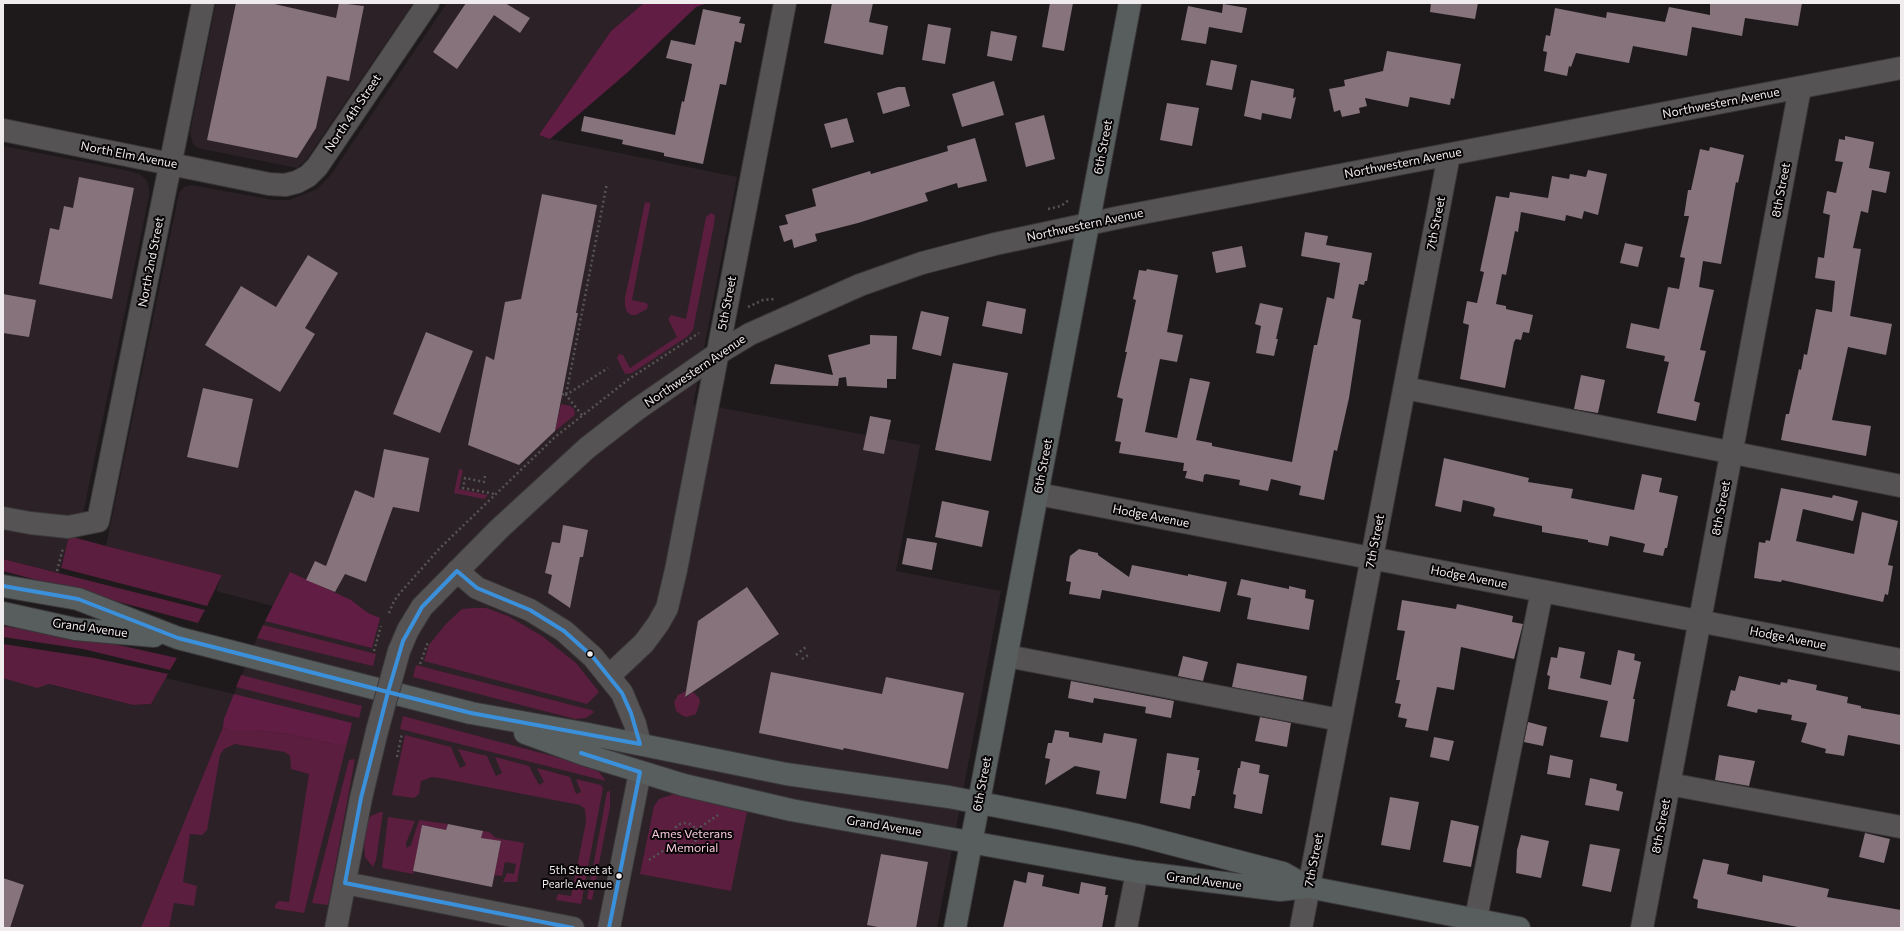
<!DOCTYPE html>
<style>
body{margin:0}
#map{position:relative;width:1904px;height:931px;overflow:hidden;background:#1e1a1c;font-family:Commissioner,sans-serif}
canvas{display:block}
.frame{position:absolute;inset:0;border:4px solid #f0ebed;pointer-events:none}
</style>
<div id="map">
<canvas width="1904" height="931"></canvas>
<div class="frame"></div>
</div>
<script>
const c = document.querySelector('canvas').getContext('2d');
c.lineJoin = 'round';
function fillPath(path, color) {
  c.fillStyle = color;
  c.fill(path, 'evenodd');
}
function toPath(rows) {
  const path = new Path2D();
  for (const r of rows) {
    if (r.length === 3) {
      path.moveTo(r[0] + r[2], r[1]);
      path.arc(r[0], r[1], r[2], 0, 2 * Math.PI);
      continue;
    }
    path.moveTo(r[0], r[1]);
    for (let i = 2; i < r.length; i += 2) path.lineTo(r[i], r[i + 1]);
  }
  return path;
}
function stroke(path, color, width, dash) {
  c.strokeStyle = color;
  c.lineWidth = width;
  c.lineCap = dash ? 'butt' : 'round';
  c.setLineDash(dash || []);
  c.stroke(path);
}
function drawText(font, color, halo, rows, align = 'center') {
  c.font = font + ' Commissioner,sans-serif';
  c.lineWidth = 4;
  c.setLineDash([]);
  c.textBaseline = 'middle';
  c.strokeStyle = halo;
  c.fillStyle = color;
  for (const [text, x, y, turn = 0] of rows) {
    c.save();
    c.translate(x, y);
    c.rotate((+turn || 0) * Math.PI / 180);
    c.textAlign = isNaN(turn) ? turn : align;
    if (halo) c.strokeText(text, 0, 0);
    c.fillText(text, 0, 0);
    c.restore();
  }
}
const built = toPath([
 [216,3,413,3,306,160,297,168,198,148,193,144,190,132],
 [447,3,644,3,611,31,539,135,550,139,737,177,693,405,722,408,920,445,896,571,1001,591,937,928,3,928,3,673,133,705,151,704,165,678,234,694,259,633,273,606,216,591,222,575,106,546,179,193,184,187,191,185,274,200,290,200,317,189,330,176],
 [3,146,125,170,139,174,146,179,149,187,149,196,78,538,69,536,59,573,3,559]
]);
const green = toPath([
 [645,202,650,203,650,206,632,300,646,303,648,305,647,309,636,315,631,315,627,312,625,306,625,298],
 [711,213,715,215,714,224,693,330,688,336,632,373,625,374,617,358,619,354,623,355,630,368,677,337,668,319,671,315,686,319,706,217],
 [561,404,570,406,574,409,575,415,555,431],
 [459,469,463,470,459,489,488,495,484,499,454,493],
 [69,536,106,546,222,575,207,606,150,591,61,568],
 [3,559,205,610,198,623,3,571],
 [474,608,486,608,508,616,542,636,576,663,599,692,587,704,424,661,429,645,445,625,462,609],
 [263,625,376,654,373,666,257,638],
 [3,626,96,640,177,658,170,670,83,649,3,637],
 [3,644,94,658,168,674,151,704,133,705,49,684,37,688,3,678],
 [416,665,591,710,594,712,586,718,575,719,413,677],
 [241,675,362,706,359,718,236,687],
 [686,691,685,698,693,692,699,698,700,702,696,714,687,717,683,716,676,711,674,702,678,695],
 [403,716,586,765,599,772,606,781,400,729],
 [223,727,228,730,258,730,289,734,342,746,347,743,304,913,278,909,275,908,275,905,279,901,289,902,309,774,291,769,290,756,285,752,235,744,224,749,220,755,207,830,202,835,190,834,183,882,197,886,194,906,174,903,169,928,141,928],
 [405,735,451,747,460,768,466,765,458,749,487,756,496,776,502,773,495,757,529,766,539,785,544,782,537,768,570,777,576,794,581,792,576,779,601,785,603,788,581,904,556,900,558,894,571,896,586,822,585,809,580,805,440,778,432,777,421,781,419,794,414,798,392,795],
 [355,759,328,905,312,903,349,760],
 [610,791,610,807,592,900,587,899,607,792],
 [674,794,747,812,731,891,640,874,654,806,659,799],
 [380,812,383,812,376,860,373,867,365,857,364,842,368,821,371,816],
 [388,817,415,821,406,843,406,848,411,845,419,820,448,824,446,830,422,825,413,874,382,868],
 [483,831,489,832,496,838,524,843,517,882,503,882,507,873,514,874,516,864,505,862,502,876,494,875,501,842,481,838]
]);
const forest = toPath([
 [644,3,708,3,696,7,628,72,550,139,539,135,611,31],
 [290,572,351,600,368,613,380,618,372,648,265,621],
 [234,694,352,723,347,743,342,746,289,734,258,730,228,730,223,727,224,719]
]);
const building = toPath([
 [236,3,270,3,336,18,339,3,364,6,349,81,327,76,316,128,297,158,207,140],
 [466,3,505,3,530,18,520,33,494,15,457,69,433,52],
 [832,3,873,3,869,22,888,26,883,55,824,43],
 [1050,3,1073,3,1064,51,1042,47],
 [1431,3,1478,3,1475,19,1430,12],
 [1710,3,1802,3,1798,26,1745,18,1742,36,1692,27,1687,56,1633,46,1629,63,1576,53,1571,67,1569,66,1567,76,1544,71,1547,52,1543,51,1546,35,1550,36,1555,8,1606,18,1607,12,1665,22,1669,7,1710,15],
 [1223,4,1247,8,1242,33,1209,27,1206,44,1181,40,1188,6,1222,13],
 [703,9,741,17,739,23,745,24,741,43,735,41,726,85,720,84,703,164,664,156,664,153,622,144,623,140,581,131,584,116,675,135,682,101,684,102,692,64,666,58,671,40,695,45],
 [928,24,951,28,945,64,922,60],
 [991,31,1017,36,1012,61,987,56],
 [1387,51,1461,64,1454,99,1451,98,1450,105,1410,97,1408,107,1365,98,1367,106,1359,108,1360,113,1342,117,1340,110,1334,112,1329,89,1345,86,1344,80,1383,71],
 [1211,60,1237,65,1232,90,1206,85],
 [1251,80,1294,89,1293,98,1296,97,1291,119,1262,113,1261,120,1244,116],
 [994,81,1004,115,962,127,952,94],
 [898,87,905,87,910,106,883,114,877,93],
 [1167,103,1199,108,1192,146,1160,140],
 [1044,115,1055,159,1026,167,1015,123],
 [847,118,854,142,831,148,824,124],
 [1845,136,1874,142,1869,168,1890,172,1886,193,1872,190,1868,213,1861,211,1853,248,1861,249,1850,316,1892,324,1886,355,1848,347,1832,420,1871,426,1866,456,1781,440,1786,414,1789,414,1799,369,1801,370,1804,354,1807,355,1816,309,1832,312,1835,281,1815,278,1818,257,1824,258,1830,215,1823,213,1827,191,1836,193,1843,162,1835,161,1839,139,1845,140],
 [975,138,987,181,958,188,957,183,925,193,928,201,858,223,815,234,817,241,794,248,792,239,784,242,779,226,788,224,785,215,816,206,812,189,870,171,871,174,948,151,947,146],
 [1710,147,1744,155,1738,183,1736,182,1721,264,1703,261,1699,287,1714,290,1700,350,1706,351,1694,401,1700,403,1696,421,1657,413,1669,362,1664,361,1665,356,1626,348,1631,323,1659,329,1668,287,1679,289,1685,258,1680,257,1689,216,1684,216,1688,190,1691,190,1700,149,1709,151],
 [1588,170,1607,174,1598,215,1584,211,1582,219,1566,215,1565,221,1521,212,1518,232,1515,231,1506,275,1502,274,1496,304,1506,306,1506,309,1533,315,1529,333,1523,332,1521,340,1516,339,1514,342,1505,388,1460,379,1469,325,1463,323,1467,301,1477,303,1484,272,1480,271,1496,196,1509,198,1510,192,1548,198,1552,176,1569,179,1570,174,1586,177],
 [79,177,134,188,112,299,39,284,50,228,59,230,64,206,73,208],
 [542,194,597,205,576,313,578,313,555,431,519,465,468,445,486,356,494,360,505,302,521,299],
 [1305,232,1328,236,1326,245,1372,253,1367,281,1365,281,1364,285,1359,284,1352,318,1361,320,1349,398,1337,451,1334,450,1324,500,1299,495,1301,486,1271,479,1268,491,1239,485,1240,480,1206,474,1204,475,1203,482,1185,478,1187,471,1183,471,1184,463,1119,453,1121,442,1115,441,1123,399,1117,397,1127,352,1125,352,1136,300,1133,299,1139,270,1146,271,1147,269,1178,275,1167,332,1183,335,1177,362,1160,359,1145,432,1177,438,1190,378,1210,382,1196,440,1212,443,1212,446,1292,462,1314,345,1317,345,1327,297,1334,299,1340,263,1301,256],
 [1625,243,1643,247,1638,267,1620,263],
 [1242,246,1246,267,1216,273,1212,252],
 [308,255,338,273,305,328,315,334,280,392,205,345,241,286,276,307],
 [3,294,36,300,29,337,3,333],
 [987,301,1026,309,1022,334,982,326],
 [1260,303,1283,308,1276,339,1278,339,1274,356,1256,353,1261,326,1255,324],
 [921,311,949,317,941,356,912,349],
 [426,332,473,351,440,433,393,414],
 [870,335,897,336,896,379,887,379,887,388,847,386,846,377,839,378,838,386,770,384,775,364,833,375,828,355,870,344],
 [953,363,1008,373,991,461,935,450],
 [1581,375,1605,380,1598,413,1574,409],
 [203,388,253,399,238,468,187,457],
 [870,416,891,420,884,454,863,450],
 [384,449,429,458,419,512,393,507,366,582,345,574,335,592,306,580,315,561,326,566,355,490,374,498],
 [1444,458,1529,478,1528,482,1573,489,1571,498,1634,510,1642,474,1662,478,1659,492,1678,496,1667,548,1665,548,1663,556,1643,552,1645,544,1642,543,1610,536,1608,546,1588,542,1588,540,1542,532,1542,526,1493,516,1495,509,1493,507,1463,500,1461,512,1435,506],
 [1781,488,1832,498,1833,495,1858,501,1853,521,1803,509,1796,541,1854,554,1862,512,1898,521,1888,565,1893,566,1888,595,1885,594,1883,602,1782,580,1781,582,1754,578,1759,542,1765,543,1766,540,1770,541],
 [942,501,989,511,982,547,935,537],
 [563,525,588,530,583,557,580,557,570,608,548,593,552,575,545,573,552,542,560,543],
 [907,538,937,543,932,570,902,564],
 [1079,549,1098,553,1098,555,1129,577,1132,565,1188,576,1188,574,1227,582,1220,612,1102,590,1100,599,1069,594,1071,582,1066,581,1070,556],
 [1241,579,1289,589,1289,586,1306,590,1305,598,1314,600,1309,630,1247,619,1251,598,1237,595],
 [747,587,779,634,685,697,698,621],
 [1402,600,1456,609,1457,604,1513,616,1512,622,1523,624,1514,659,1461,647,1454,690,1437,687,1428,731,1405,727,1407,719,1398,717,1401,704,1395,703,1400,680,1396,680,1405,631,1397,630],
 [1559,647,1585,652,1580,678,1611,685,1618,650,1635,654,1634,660,1641,662,1633,699,1635,699,1628,742,1600,737,1608,701,1548,689,1550,676,1547,675,1551,657,1557,658],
 [1183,656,1208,662,1203,681,1178,676],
 [1237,663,1307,676,1303,700,1232,687],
 [771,672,882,694,886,677,964,693,948,769,844,748,843,750,759,733],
 [1739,676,1780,685,1781,682,1787,683,1788,679,1817,685,1816,690,1848,697,1847,703,1861,706,1861,708,1901,715,1901,745,1848,735,1844,756,1825,753,1826,749,1801,742,1807,723,1791,720,1792,715,1758,709,1757,713,1727,706,1731,690,1735,691],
 [1071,681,1174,701,1171,718,1145,713,1146,707,1094,698,1093,703,1068,698],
 [1260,717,1291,723,1287,747,1255,741],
 [1528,722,1547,727,1543,746,1524,742],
 [1055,730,1069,732,1069,737,1102,743,1104,733,1137,739,1126,799,1096,794,1100,771,1075,766,1045,785,1050,759,1045,758,1048,743,1052,743],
 [1434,737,1454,741,1449,761,1430,757],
 [1167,753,1199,758,1197,770,1200,770,1195,796,1192,796,1190,809,1160,803],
 [1550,755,1573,760,1570,778,1547,774],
 [1719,755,1755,761,1749,786,1715,780],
 [1241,761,1260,765,1259,773,1269,775,1262,814,1234,808,1236,795,1233,794,1238,768,1240,768],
 [1590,778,1617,784,1616,790,1623,792,1619,811,1585,805],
 [1390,797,1419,802,1410,850,1381,845],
 [1451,820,1479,826,1471,867,1443,862],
 [448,824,483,831,481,838,501,841,492,887,413,871,422,825,446,830],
 [1865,833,1890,839,1884,863,1859,857],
 [1521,835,1549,841,1541,878,1516,873,1517,850],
 [1590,844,1620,849,1611,892,1582,886],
 [881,854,928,862,916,928,883,928,867,925],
 [1703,859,1729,864,1727,874,1762,882,1763,875,1829,889,1827,897,1901,910,1901,928,1803,928,1697,908,1698,900,1693,898],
 [1028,872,1044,875,1042,886,1079,894,1081,882,1106,887,1105,895,1108,895,1102,928,1003,928,1014,880,1026,883],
 [3,878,24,885,10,928,3,928]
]);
const path = toPath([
 [1048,209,1061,206,1070,199],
 [748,307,763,300,775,299],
 [562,394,566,395,607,183],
 [582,415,566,395,608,368],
 [485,476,484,482,465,478,463,488,495,494],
 [57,571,63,548],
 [389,613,394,601,400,593,440,548,555,437,629,379,699,333],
 [374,651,381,626],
 [796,655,806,647],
 [802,659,810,654],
 [420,664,428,642],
 [397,757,402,733],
 [685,835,12],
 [696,830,718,815],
 [649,860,675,843]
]);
const minor = toPath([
 [3,130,269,184,285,185,297,182,308,176,317,167,428,3],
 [1405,388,1901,486],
 [1038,494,1901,660],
 [3,518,30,523,68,527,98,521,203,3],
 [457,571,477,588,530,610,564,631,593,657,622,693,635,724,640,744],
 [399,651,408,630,422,607,499,529,587,448,636,410,717,354,750,334,860,285,922,263,995,244,1121,217,1901,68],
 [1007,656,1340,720],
 [609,676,644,643,658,624,667,608,676,570,785,3],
 [1669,784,1901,827],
 [345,883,573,928],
 [336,928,361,798,377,731],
 [609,928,640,772],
 [1126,928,1137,872],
 [1301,928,1449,155],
 [1474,928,1542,591],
 [1642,928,1800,88]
]);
const major = toPath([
 [3,586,78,599,178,638,471,713,588,734,786,774,949,797,1063,819,1137,835,1283,873,1308,887],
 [3,613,75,629,154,636],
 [525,733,583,754,684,785,791,810,1137,872,1280,890,1308,887,1519,928],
 [955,928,1130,3]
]);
const minorBridge = toPath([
 [377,731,399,651]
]);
const bus1 = toPath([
 [457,571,477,588,530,610,564,631,593,657,622,693,631,713,640,744,471,713,388,692,403,641,422,607,457,571],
 [3,586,78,599,178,638,388,692],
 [388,692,361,798,345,883,573,928],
 [581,753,640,772,609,928]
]);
const markers = [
 [590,654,3.5,"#f0ebed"],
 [619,876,3.5,"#f0ebed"]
];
const busNames = [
 ["5th Street at",612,870],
 ["Pearle Avenue",612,884]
];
const streetNames = [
 ["Northwestern Avenue",1721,103,-11],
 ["North 4th Street",353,113,-56],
 ["6th Street",1103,147,-79],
 ["North Elm Avenue",129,155,11],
 ["Northwestern Avenue",1403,163,-11],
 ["8th Street",1781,190,-79],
 ["7th Street",1436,223,-79],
 ["Northwestern Avenue",1085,225,-12],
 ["North 2nd Street",151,262,-79],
 ["5th Street",727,303,-79],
 ["Northwestern Avenue",695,371,-34],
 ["6th Street",1043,466,-79],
 ["8th Street",1721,508,-79],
 ["Hodge Avenue",1151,516,11],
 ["7th Street",1375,541,-79],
 ["Hodge Avenue",1469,577,11],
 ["Grand Avenue",90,628,8],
 ["Hodge Avenue",1788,638,11],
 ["6th Street",982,784,-79],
 ["Grand Avenue",884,826,9],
 ["8th Street",1661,826,-79],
 ["7th Street",1314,860,-79],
 ["Grand Avenue",1204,881,7]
];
const parkNames = [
 ["Ames Veterans",692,834],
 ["Memorial",692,848]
];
fillPath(built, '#2c2126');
fillPath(green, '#5b1e3f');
fillPath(forest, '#621d44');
fillPath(building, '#86737c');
stroke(minor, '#393738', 24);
stroke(major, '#393738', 24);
stroke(path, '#565455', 2.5, [2, 3]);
stroke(minor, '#565354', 22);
stroke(major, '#585d5d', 22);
stroke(minorBridge, '#393738', 24, []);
stroke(minorBridge, '#565354', 22);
stroke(bus1, '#3a90db', 4);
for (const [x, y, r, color] of markers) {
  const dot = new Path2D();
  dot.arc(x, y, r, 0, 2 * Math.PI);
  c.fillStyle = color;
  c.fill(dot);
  stroke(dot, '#080506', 1.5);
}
drawText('11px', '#f0ebed', '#080506', busNames, 'right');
drawText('12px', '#f0ebed', '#080506', streetNames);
drawText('12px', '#facadf', '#080506', parkNames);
</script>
